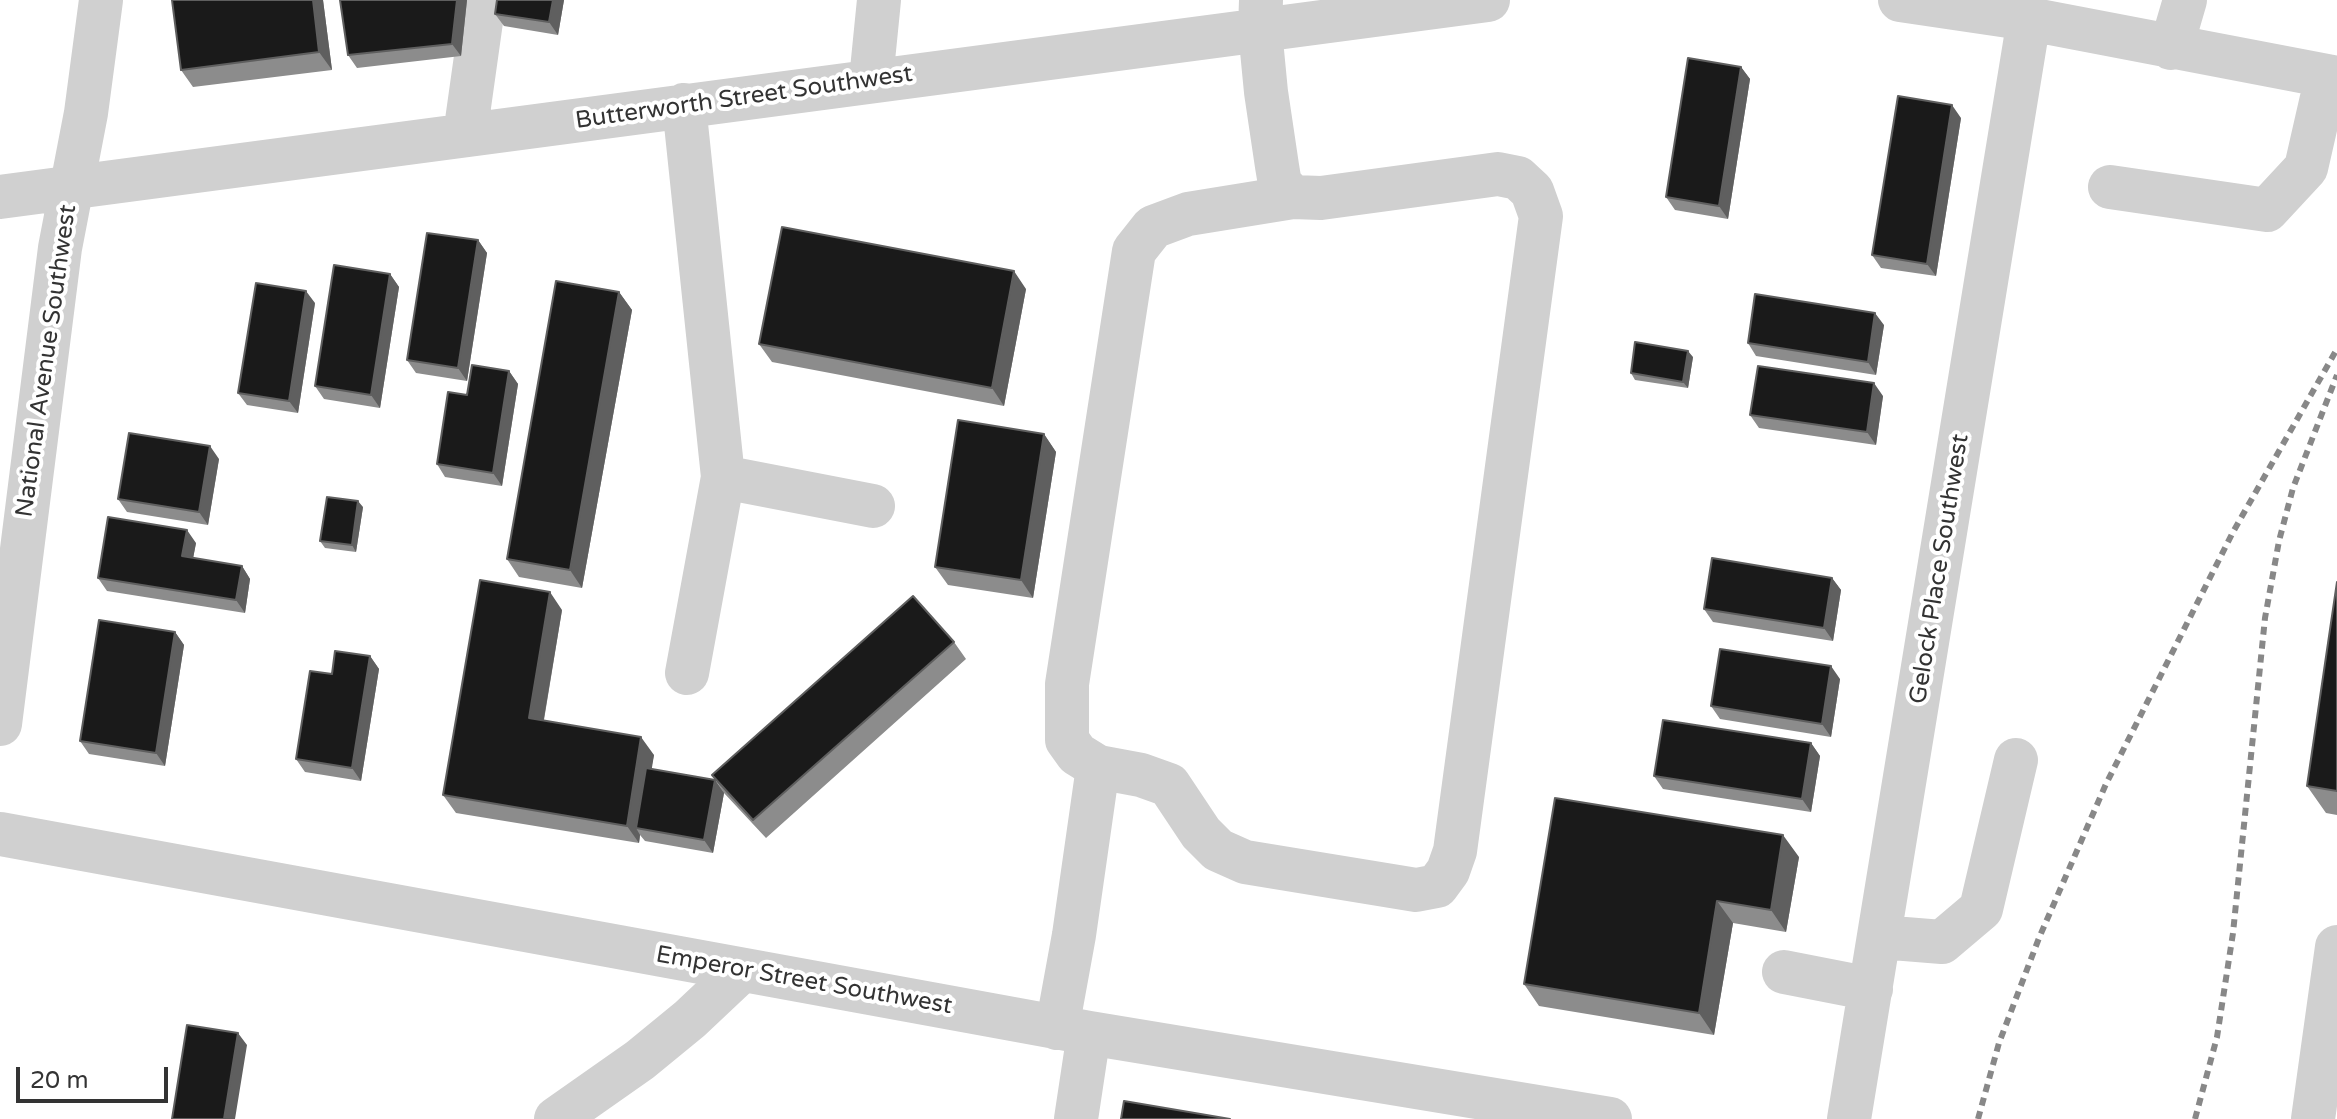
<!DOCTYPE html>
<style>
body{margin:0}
#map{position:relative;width:2337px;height:1119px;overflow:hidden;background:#fff;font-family:"Varela Round",sans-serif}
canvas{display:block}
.scale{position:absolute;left:16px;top:1067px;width:152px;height:36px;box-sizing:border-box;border:4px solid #333;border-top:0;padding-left:10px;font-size:24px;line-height:28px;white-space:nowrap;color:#333;-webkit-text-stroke:6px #fff;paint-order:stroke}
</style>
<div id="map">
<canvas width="2337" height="1119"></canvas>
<div class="scale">20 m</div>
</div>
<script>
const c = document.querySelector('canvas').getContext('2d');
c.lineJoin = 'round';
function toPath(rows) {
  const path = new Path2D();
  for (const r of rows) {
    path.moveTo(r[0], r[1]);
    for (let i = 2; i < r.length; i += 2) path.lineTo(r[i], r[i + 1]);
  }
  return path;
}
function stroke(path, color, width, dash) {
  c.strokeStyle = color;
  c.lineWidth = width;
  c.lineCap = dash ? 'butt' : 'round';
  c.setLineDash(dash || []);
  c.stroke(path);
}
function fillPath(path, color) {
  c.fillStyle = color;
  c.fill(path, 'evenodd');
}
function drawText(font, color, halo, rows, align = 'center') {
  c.font = font + ' "Varela Round",sans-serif';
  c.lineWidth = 8;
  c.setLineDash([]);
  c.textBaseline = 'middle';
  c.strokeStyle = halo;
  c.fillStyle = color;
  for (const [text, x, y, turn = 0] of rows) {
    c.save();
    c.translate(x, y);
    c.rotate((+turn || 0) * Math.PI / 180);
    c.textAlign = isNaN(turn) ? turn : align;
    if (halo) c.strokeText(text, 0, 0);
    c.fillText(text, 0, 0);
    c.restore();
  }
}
const minor = toPath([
 [1261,0,1260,30,1266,92,1277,166,1280,184,1293,197,1321,198,1498,174,1518,178,1532,191,1541,216,1455,851,1448,871,1437,886,1416,890,1245,862,1218,850,1201,833,1169,785,1141,775,1098,767,1077,754,1067,740,1067,684,1134,251,1153,227,1188,214,1293,197],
 [1900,0,2029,19,2337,78],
 [2171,48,2185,0],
 [871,80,879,0],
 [684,105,723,477,687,673],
 [465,135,484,0],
 [2110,187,2267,210,2306,168,2327,76],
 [0,197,1488,0],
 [723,477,873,506],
 [0,724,60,248,86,113,101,0],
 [0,834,1089,1033,1610,1119],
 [1880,937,1942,942,1981,909,2016,760],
 [1784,972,1871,989],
 [1057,1028,1074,935,1098,767],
 [556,1119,640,1060,690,1019,742,970],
 [1076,1119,1089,1033],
 [1849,1119,2029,19],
 [2313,1119,2337,947]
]);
const rail = toPath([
 [1978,1119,1999,1043,2039,938,2106,784,2233,532,2337,349],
 [2195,1119,2217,1037,2233,933,2265,618,2279,541,2293,488,2337,375]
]);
const wall = toPath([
 [323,0,332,70,193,87,181,70],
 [467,0,461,56,357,68,348,55],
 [564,0,558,35,504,26,495,14],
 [1741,67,1750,79,1728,219,1675,210,1666,197],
 [1961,118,1936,276,1881,268,1872,255],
 [478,240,487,253,467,381,416,373,407,360],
 [390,274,399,287,380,408,324,399,315,386],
 [1026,289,1004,406,772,362,759,344],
 [619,292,632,310,582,588,519,577,507,559],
 [315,303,298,413,247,405,238,393],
 [1884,325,1876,375,1756,356,1748,343],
 [1693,357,1688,388,1635,380,1631,373],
 [509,371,518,384,502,486,445,477,437,464,467,395],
 [1883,396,1876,445,1759,428,1750,415],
 [1044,434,1056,452,1033,598,948,585,935,567],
 [219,459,208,525,127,512,118,499],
 [363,507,356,552,325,548,320,541],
 [196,543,193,558,242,566,250,579,245,613,107,591,98,578],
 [1832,578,1841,590,1833,641,1713,622,1704,609],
 [2337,582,2337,815,2326,813,2307,786],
 [562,610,544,720,654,755,651,769,715,780,724,793,713,853,645,841,640,835,639,843,456,813,443,795],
 [175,632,184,645,165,766,89,754,80,741],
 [954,642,966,659,766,838,724,793,712,775],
 [370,656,379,669,361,781,305,772,296,759,332,674],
 [1840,679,1831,737,1720,719,1711,706],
 [1811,743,1820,756,1811,812,1663,789,1654,776],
 [1799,857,1786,932,1733,923,1714,1035,1539,1006,1524,984]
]);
const shadedWall = toPath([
 [313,0,323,0,332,70,319,52],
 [457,0,467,0,461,56,452,44],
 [553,0,564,0,558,35,549,22],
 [1741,67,1750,79,1728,219,1719,206],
 [1952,105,1961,118,1936,276,1927,264],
 [478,240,487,253,467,381,458,368],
 [1014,271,1026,289,1004,406,992,388],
 [390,274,399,287,380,408,371,395],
 [306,291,315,303,298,413,289,401],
 [619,292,632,310,582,588,570,570],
 [1875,313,1884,325,1876,375,1868,362],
 [1688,351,1693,357,1688,388,1683,382],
 [509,371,518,384,502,486,493,473],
 [1874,383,1883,396,1876,445,1867,432],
 [1044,434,1056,452,1033,598,1021,580],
 [210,446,219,459,208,525,199,512],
 [358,501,363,507,356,552,352,545],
 [187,530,196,543,191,569,182,556],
 [242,566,250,579,245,613,236,600],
 [1832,578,1841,590,1833,641,1824,628],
 [550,592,562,610,541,736,529,718],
 [175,632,184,645,165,766,156,753],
 [370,656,379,669,361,781,352,768],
 [1831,666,1840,679,1831,737,1822,724],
 [641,737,654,755,642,829,636,828,640,835,639,843,627,826],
 [1811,743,1820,756,1811,812,1802,799],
 [715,780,724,793,713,853,704,840],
 [1783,835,1799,857,1786,932,1771,910],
 [1717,901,1733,923,1714,1035,1699,1013],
 [238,1033,247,1045,235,1119,224,1119]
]);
const building = toPath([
 [172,0,313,0,319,52,181,70,172,0],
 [340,0,457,0,452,44,348,55,340,0],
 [497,0,553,0,549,22,495,14,497,0],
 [1688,58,1741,67,1719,206,1666,197,1688,58],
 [1898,96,1952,105,1927,264,1872,255,1898,96],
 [782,227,1014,271,992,388,759,344,782,227],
 [427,233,478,240,458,368,407,360,427,233],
 [334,265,390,274,371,395,315,386,334,265],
 [556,281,619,292,570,570,507,559,556,281],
 [256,283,306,291,289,401,238,393,256,283],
 [1755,294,1875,313,1868,362,1748,343,1755,294],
 [1635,342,1688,351,1683,382,1631,373,1635,342],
 [472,365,509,371,493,473,437,464,448,392,467,395,472,365],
 [1758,366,1874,383,1867,432,1750,415,1758,366],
 [958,420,1044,434,1021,580,935,567,958,420],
 [129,433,210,446,199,512,118,499,129,433],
 [327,497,358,501,352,545,320,541,327,497],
 [108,517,187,530,182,556,242,566,236,600,98,578,108,517],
 [1712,558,1832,578,1824,628,1704,609,1712,558],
 [480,580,550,592,529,718,641,737,627,826,443,795,480,580],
 [2337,582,2337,791,2307,786,2337,582],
 [913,596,954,642,753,820,712,775,913,596],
 [99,620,175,632,156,753,80,741,99,620],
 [1720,649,1831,666,1822,724,1711,706,1720,649],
 [335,651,370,656,352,768,296,759,310,671,332,674,335,651],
 [1663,720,1811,743,1802,799,1654,776,1663,720],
 [646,768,715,780,704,840,636,828,646,768],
 [1555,798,1783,835,1771,910,1717,901,1699,1013,1524,984,1555,798],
 [187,1025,238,1033,224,1119,172,1119,187,1025],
 [1124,1101,1230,1119,1121,1119,1124,1101]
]);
const streetNames = [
 ["Butterworth Street Southwest",744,98,-8],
 ["National Avenue Southwest",47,361,-82],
 ["Gelock Place Southwest",1940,569,-81],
 ["Emperor Street Southwest",804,981,10]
];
stroke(minor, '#d0d0d0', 44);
stroke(rail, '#888', 6, [8, 6]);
fillPath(wall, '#8c8c8c');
fillPath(shadedWall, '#5f5f5f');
fillPath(building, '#1a1a1a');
stroke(building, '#5f5f5f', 2);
drawText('24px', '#333', '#fff', streetNames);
</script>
